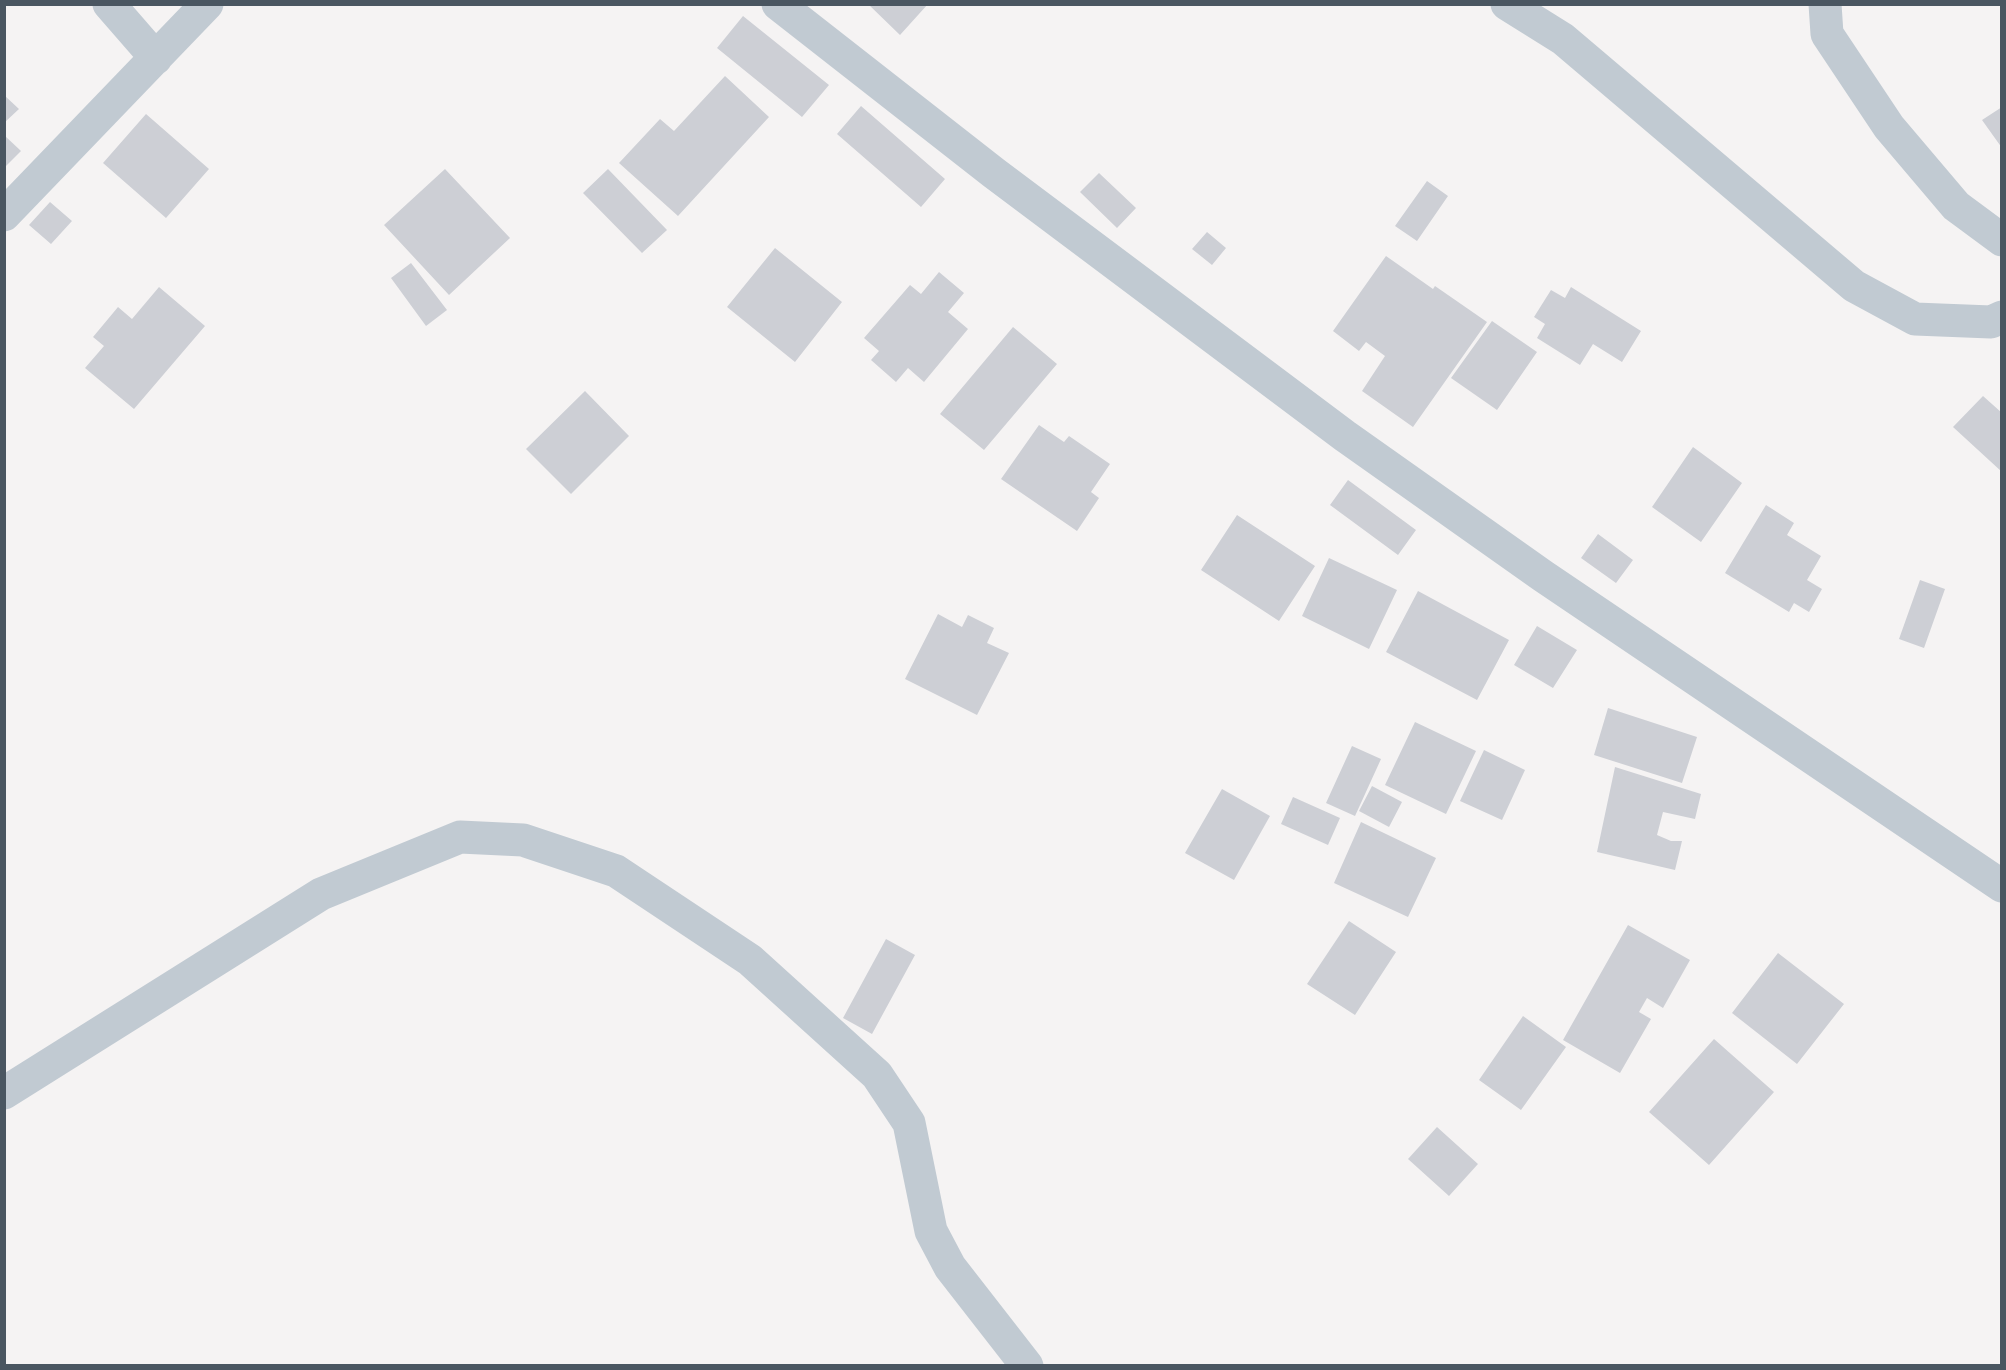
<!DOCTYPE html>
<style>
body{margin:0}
#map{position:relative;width:2006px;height:1370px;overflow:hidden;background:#f5f3f3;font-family:Montserrat,sans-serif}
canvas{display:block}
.frame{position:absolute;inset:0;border:6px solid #4a5661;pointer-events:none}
</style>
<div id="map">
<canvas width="2006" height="1370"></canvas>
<div class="frame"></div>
</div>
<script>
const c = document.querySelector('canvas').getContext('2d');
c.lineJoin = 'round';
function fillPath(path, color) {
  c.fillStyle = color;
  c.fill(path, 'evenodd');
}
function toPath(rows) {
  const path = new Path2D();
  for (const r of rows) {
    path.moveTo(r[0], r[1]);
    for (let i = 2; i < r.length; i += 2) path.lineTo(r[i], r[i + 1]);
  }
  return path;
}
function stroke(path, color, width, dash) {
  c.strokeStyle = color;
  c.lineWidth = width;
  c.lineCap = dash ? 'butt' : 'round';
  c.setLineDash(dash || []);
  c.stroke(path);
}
const building = toPath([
 [868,4,928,4,900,35],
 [743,16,829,85,802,117,717,48],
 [725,76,769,117,678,216,619,163,660,119,674,131],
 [4,95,19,109,4,123],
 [861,106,945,179,921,207,837,134],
 [2002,107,2002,148,1982,120],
 [146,114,209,169,166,218,103,163],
 [4,135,21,151,4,168],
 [445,169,510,238,449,295,384,225],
 [608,169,667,230,642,253,583,193],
 [1099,173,1136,208,1117,228,1080,192],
 [1427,181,1448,196,1417,241,1395,226],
 [50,202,72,221,51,244,29,225],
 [1207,232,1226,248,1212,265,1192,249],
 [775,248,842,302,795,362,727,307],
 [1386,256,1433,289,1435,286,1487,322,1413,427,1362,391,1385,356,1366,342,1359,351,1333,331],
 [411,263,447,310,426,326,391,278],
 [939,272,964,293,948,312,968,329,924,382,908,368,896,382,871,360,879,351,864,338,910,285,921,294],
 [159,287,205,326,134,409,85,368,104,346,93,337,118,307,132,319],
 [1571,287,1641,331,1622,362,1593,344,1580,365,1537,338,1545,324,1534,317,1551,290,1565,298],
 [1492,321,1537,352,1497,410,1451,378],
 [1013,327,1057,364,984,450,940,414],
 [585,391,629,436,571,494,526,449],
 [1983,396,2002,413,2002,472,1953,427],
 [1039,425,1064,442,1069,436,1110,464,1091,492,1099,498,1077,531,1001,479],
 [1693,447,1742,483,1701,542,1652,507],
 [1348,480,1416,530,1398,555,1330,505],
 [1766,505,1794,523,1787,535,1821,556,1807,580,1822,589,1809,612,1794,603,1789,612,1725,573],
 [1237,515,1315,566,1279,621,1201,570],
 [1598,534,1633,560,1616,583,1581,558],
 [1329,558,1397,590,1369,649,1302,616],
 [1920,580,1945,589,1924,648,1899,639],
 [1418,591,1509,640,1477,700,1386,652],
 [938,614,962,627,968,615,994,628,987,643,1009,653,977,715,905,679],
 [1537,626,1577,650,1553,688,1514,665],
 [1608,708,1697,737,1682,783,1594,755],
 [1415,722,1476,751,1446,814,1385,785],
 [1352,746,1381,759,1355,816,1326,803],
 [1484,750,1525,770,1502,820,1460,801],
 [1615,767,1701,794,1695,819,1663,812,1657,835,1671,841,1682,841,1675,870,1597,852],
 [1372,786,1402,802,1389,827,1359,811],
 [1222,789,1270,816,1234,880,1185,853],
 [1293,797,1340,818,1328,845,1281,824],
 [1361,822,1436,858,1408,917,1334,883],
 [1349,921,1396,952,1355,1015,1307,984],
 [1628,925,1690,960,1663,1008,1647,998,1639,1012,1651,1019,1620,1073,1563,1040],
 [886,939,915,955,872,1034,843,1018],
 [1778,953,1844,1004,1797,1064,1732,1013],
 [1523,1016,1566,1047,1521,1110,1479,1080],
 [1714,1039,1774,1092,1709,1165,1649,1112],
 [1437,1127,1478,1164,1449,1196,1408,1159]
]);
const minor = toPath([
 [109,4,156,58],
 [1507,4,1563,39,1854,286,1915,319,1991,322,2002,317],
 [1825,4,1827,34,1889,127,1956,206,2002,240],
 [4,215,207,4],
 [4,1093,321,894,460,837,523,840,616,871,750,960,877,1075,909,1123,931,1231,950,1267,1027,1366]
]);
const tertiary = toPath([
 [778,4,994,173,1345,436,1543,576,2002,886]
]);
fillPath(building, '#cdcfd5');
stroke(minor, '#c1cad2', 33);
stroke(tertiary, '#c1cad2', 33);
</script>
